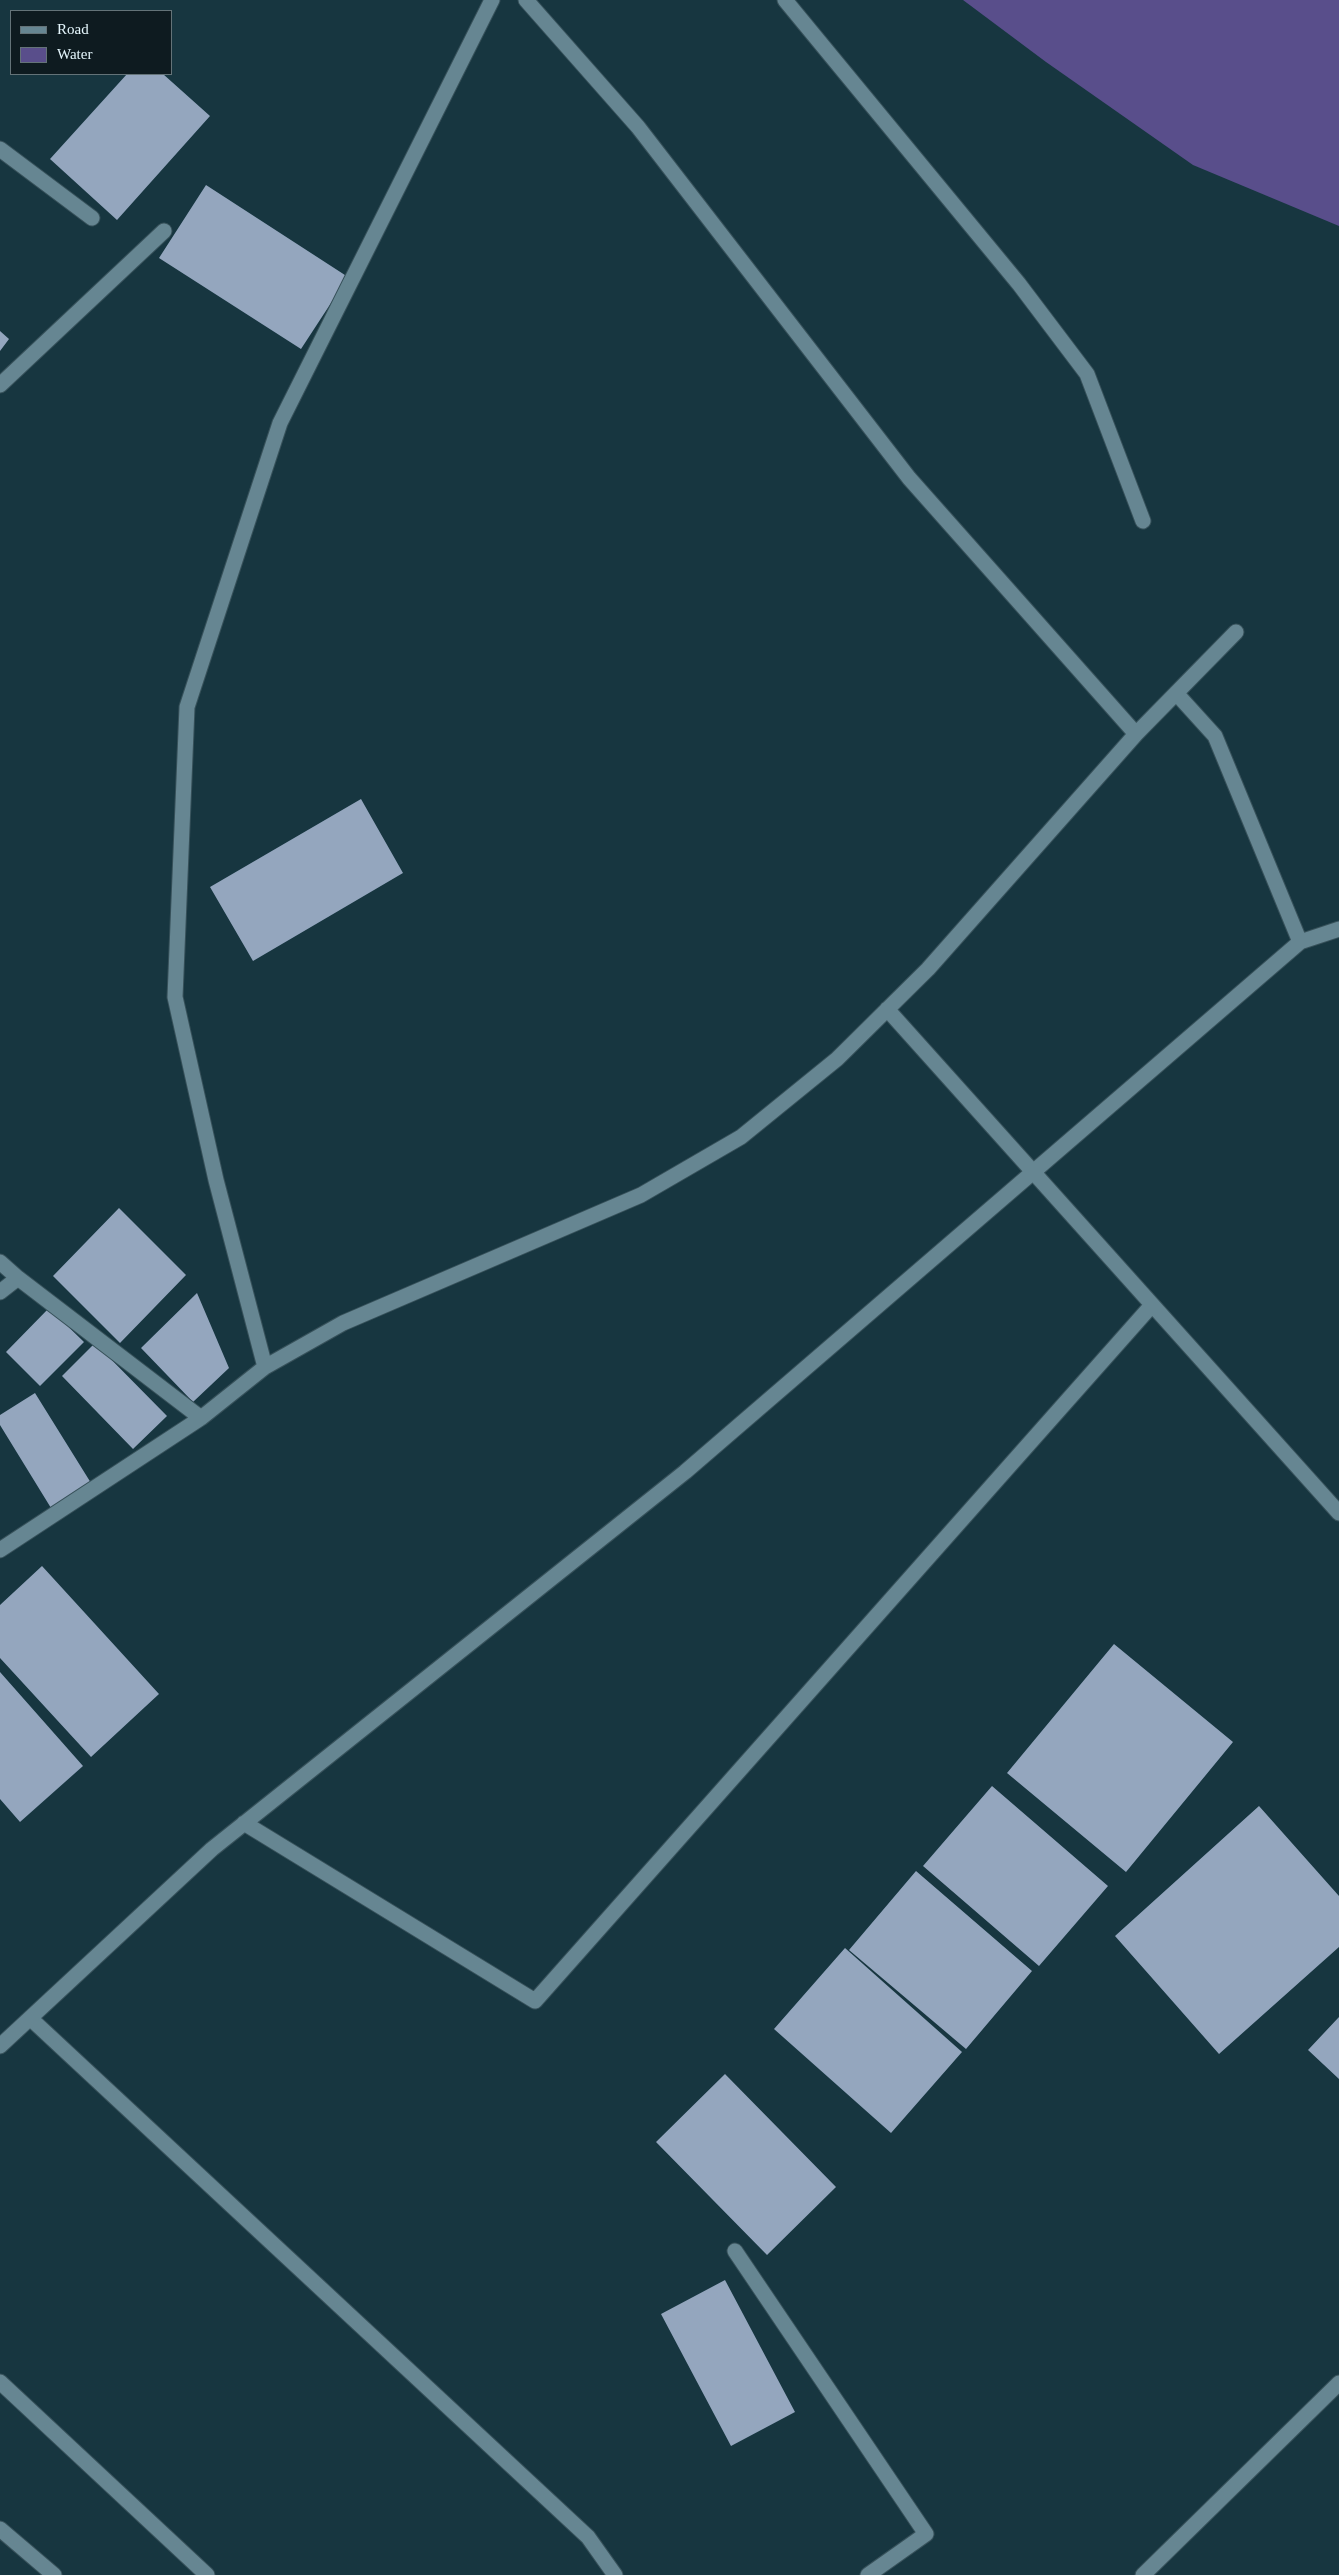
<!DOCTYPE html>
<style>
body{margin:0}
#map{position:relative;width:1339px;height:2575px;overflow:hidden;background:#173640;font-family:Georgia,serif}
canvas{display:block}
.legend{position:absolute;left:10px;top:10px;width:162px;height:65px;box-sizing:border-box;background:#0e1b20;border:1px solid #647378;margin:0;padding:6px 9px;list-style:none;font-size:15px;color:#e5f7fd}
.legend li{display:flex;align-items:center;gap:10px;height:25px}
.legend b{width:25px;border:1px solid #647378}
</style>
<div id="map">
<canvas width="1339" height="2575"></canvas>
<ul class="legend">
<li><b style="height:6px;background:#668692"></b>Road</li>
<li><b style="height:14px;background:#594e8b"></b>Water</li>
</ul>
</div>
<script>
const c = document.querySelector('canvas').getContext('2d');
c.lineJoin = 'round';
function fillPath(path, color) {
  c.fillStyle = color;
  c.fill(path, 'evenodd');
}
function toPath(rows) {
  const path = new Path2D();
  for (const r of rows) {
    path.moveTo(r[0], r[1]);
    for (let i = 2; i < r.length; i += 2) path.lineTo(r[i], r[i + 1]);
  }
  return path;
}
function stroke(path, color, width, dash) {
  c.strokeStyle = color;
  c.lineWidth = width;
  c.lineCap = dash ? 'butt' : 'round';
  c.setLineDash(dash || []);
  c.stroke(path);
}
const water = toPath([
 [963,0,1339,0,1339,226,1193,165,1046,62]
]);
const building = toPath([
 [127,74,163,74,210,116,117,220,50,159],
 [206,185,348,277,301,349,159,258],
 [0,331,9,339,0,351],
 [361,799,403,873,253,961,210,887],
 [119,1208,186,1275,120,1343,53,1276],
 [197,1293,229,1368,193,1402,141,1348],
 [49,1308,84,1342,40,1386,6,1352],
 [95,1343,167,1416,133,1449,62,1376],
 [35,1393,91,1483,51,1508,0,1425,0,1415],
 [42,1566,159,1694,91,1757,0,1658,0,1605],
 [1114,1644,1233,1742,1126,1872,1007,1773],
 [0,1672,83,1766,20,1822,0,1799],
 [992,1786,1108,1886,1039,1966,923,1866],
 [1259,1806,1339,1896,1339,1947,1219,2054,1115,1936],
 [916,1871,1032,1971,966,2049,849,1950],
 [845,1948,962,2052,891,2133,774,2029],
 [1339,2017,1339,2079,1308,2050],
 [725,2074,836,2187,767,2255,656,2142],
 [725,2280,795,2412,731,2446,661,2314]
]);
const street = toPath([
 [526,0,638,127,909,478,1136,734],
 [785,0,1019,284,1087,374,1143,521],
 [0,149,92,218],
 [0,385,164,231],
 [1176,693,1215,736,1300,942,1339,929],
 [887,1009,1339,1513],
 [0,1262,18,1278,201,1418],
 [0,1292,18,1278],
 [265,1367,216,1180,175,997,187,707,280,423,492,0],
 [0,1550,201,1418,265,1367,343,1323,641,1195,741,1137,837,1059,928,969,1136,734,1236,632],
 [244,1823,535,2001,1152,1305],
 [30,2018,588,2537,615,2575],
 [0,2046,212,1849,685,1472,1300,942],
 [735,2251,926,2534,868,2575],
 [0,2382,207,2575],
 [0,2529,54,2575],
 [1143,2575,1339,2383]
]);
fillPath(water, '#594e8b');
fillPath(building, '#94a6be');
stroke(street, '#37515a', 17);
stroke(street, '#668692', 15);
</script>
